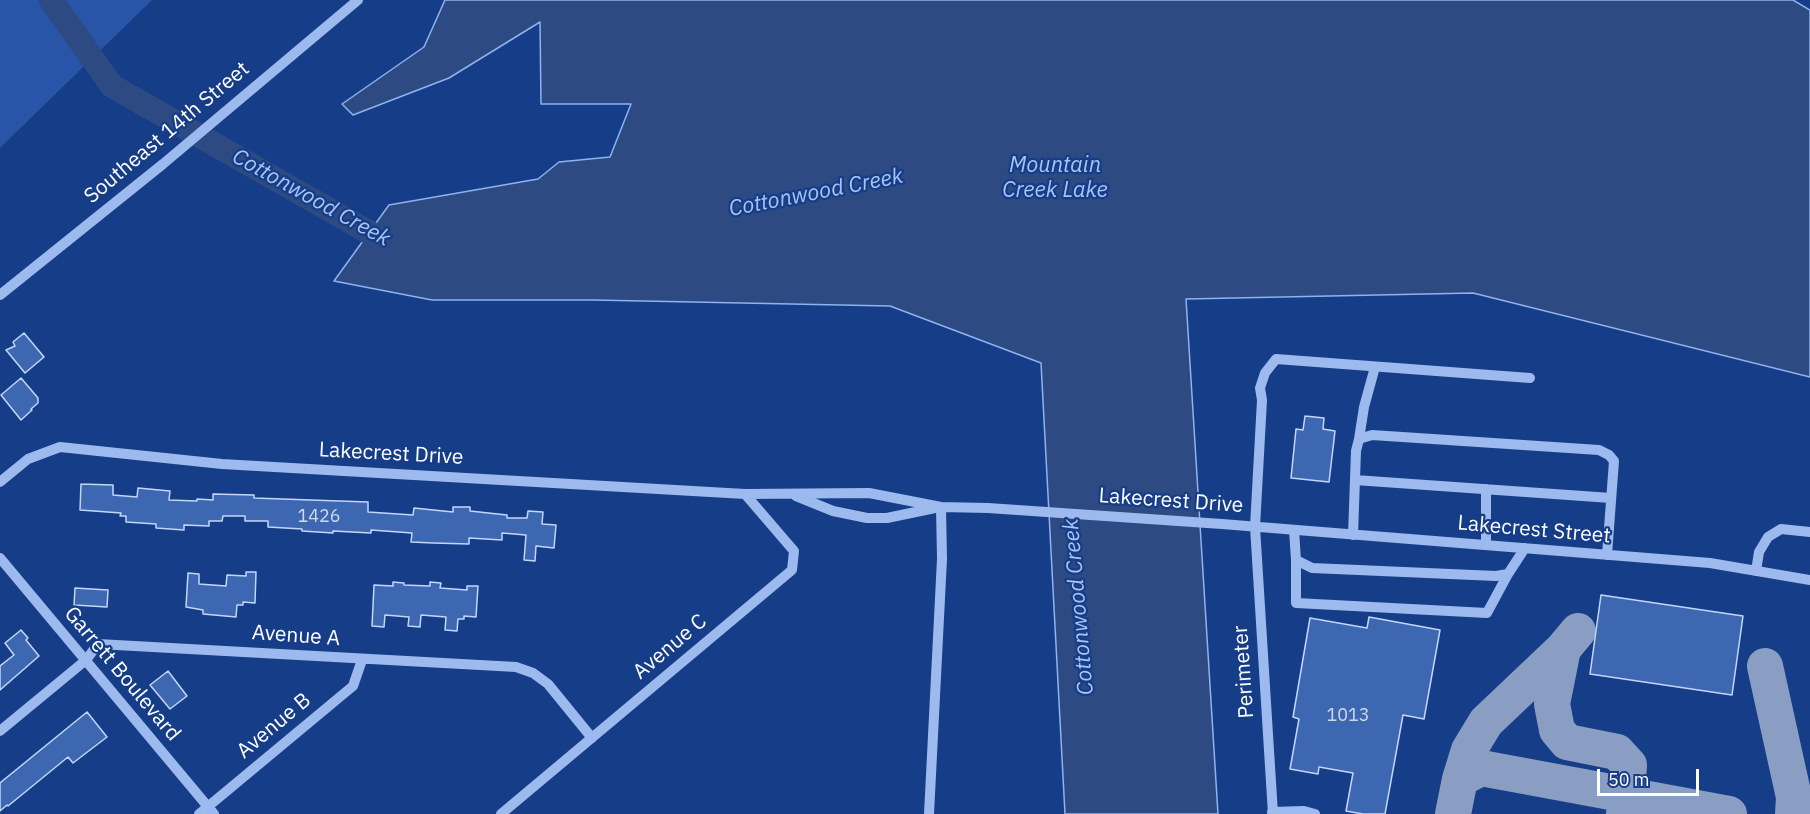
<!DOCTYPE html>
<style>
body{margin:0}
#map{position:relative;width:1810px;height:814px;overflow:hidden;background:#163d88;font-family:"IBM Plex Sans",sans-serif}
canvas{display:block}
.scale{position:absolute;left:1597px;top:769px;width:102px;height:27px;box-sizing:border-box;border:3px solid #fff;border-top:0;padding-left:8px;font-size:18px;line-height:21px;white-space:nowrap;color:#fff;-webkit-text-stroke:4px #163d88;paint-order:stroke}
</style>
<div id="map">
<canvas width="1810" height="814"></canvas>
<div class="scale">50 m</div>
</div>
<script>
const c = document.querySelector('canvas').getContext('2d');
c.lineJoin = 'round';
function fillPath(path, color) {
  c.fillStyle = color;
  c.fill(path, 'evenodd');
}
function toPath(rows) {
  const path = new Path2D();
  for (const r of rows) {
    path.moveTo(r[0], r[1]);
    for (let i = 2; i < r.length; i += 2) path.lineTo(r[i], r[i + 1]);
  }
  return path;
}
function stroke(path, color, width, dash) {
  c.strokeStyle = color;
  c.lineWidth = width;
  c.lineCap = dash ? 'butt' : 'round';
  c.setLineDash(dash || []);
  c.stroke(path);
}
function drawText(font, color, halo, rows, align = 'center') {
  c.font = font + ' "IBM Plex Sans",sans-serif';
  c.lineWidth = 4.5;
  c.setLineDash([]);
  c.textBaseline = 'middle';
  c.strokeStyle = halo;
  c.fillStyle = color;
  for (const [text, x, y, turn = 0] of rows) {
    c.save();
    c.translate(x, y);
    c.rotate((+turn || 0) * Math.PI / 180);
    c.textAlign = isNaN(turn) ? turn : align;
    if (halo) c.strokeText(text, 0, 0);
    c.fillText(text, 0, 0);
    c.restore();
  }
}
const green = toPath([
 [0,0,152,0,0,148]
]);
const water = toPath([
 [445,0,1793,0,1810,10,1810,377,1473,293,1186,299,1218,814,1065,814,1041,363,890,306,593,300,432,300,334,281,389,205,538,179,559,162,610,157,631,104,541,104,540,22,449,78,353,115,342,104,424,47,445,0]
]);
const river = toPath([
 [51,0,112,86,393,246,397,246]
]);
const taxiway = toPath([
 [1578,631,1563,649,1552,704,1557,730,1567,742,1617,752,1629,765,1627,795,1624,814],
 [1765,666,1794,797,1793,814],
 [1460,779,1469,750,1486,722,1563,649],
 [1453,814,1460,779,1481,768,1729,814]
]);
const building = toPath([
 [24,333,44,357,25,373,6,350,15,346,13,342,24,333],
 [21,378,38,398,38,403,31,409,32,410,21,420,1,395,21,378],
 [1305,416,1324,418,1323,429,1335,431,1329,482,1291,478,1296,429,1303,430,1305,416],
 [81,484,113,485,113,495,137,497,138,488,170,491,169,500,197,501,197,499,213,500,213,494,254,495,254,498,368,502,368,512,413,515,414,508,453,512,453,507,470,507,470,511,507,515,507,518,527,518,528,511,543,512,542,524,556,525,554,548,536,546,535,561,524,560,526,535,502,533,502,540,469,538,469,544,433,543,411,542,412,533,371,530,371,533,333,531,333,533,302,531,302,529,268,527,268,521,245,521,245,516,223,516,222,521,209,521,209,526,184,525,184,530,156,528,156,524,126,522,126,516,120,516,121,513,80,510,81,484],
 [246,572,256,572,255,603,243,602,243,605,237,605,236,617,203,614,203,610,186,607,188,573,199,574,199,584,226,586,227,575,246,576,246,572],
 [393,582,404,583,404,585,430,586,430,582,441,583,440,588,467,590,467,586,478,586,476,617,464,616,464,619,458,619,457,631,445,630,446,617,421,615,420,627,408,626,409,617,385,615,384,627,372,626,374,585,393,586,393,582],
 [75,588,108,590,107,607,74,605,75,588],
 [1601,595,1743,616,1732,695,1590,674,1601,595],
 [1369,617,1440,630,1424,719,1403,715,1385,814,1363,814,1346,811,1353,773,1319,767,1318,774,1290,769,1299,719,1293,717,1310,618,1367,628,1369,617],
 [21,630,28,638,26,640,39,656,0,690,0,666,14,655,5,643,21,630],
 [168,671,187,696,170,709,150,685,168,671],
 [87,712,107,737,73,763,68,757,8,806,7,805,0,811,0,783,87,712]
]);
const minor = toPath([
 [0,295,163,164,358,0],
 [1359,439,1364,407,1375,367],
 [1355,480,1611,498],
 [0,482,28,459,60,447,222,464,745,494,869,493,941,507,988,508,1222,524,1710,563,1810,580],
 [1486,489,1486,545],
 [796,496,833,511,867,518,887,518,935,508],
 [1294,530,1296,560,1312,568,1496,576,1508,574,1525,548],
 [1353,535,1356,451,1359,439,1372,435,1599,450,1609,455,1614,461,1607,555],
 [0,558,214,814],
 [1296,560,1296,603,1487,613,1508,574],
 [1756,571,1759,552,1768,537,1781,529,1810,532],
 [0,731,86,660,98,644,516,667,533,673,548,684,592,738],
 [1272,812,1304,811,1315,814],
 [199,814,353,686,362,660],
 [501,814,792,570,794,551,745,494],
 [929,814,942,559,941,507],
 [1273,814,1255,527,1262,400,1260,388,1265,373,1276,359,1530,378]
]);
const numberNames = [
 ["1426",319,517],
 ["1013",1348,716]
];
const streetNames = [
 ["Southeast 14th Street",167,133,-40],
 ["Lakecrest Drive",391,454,3],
 ["Lakecrest Drive",1171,501,4],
 ["Lakecrest Street",1534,530,5],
 ["Avenue A",296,636,4],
 ["Avenue C",670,647,-40],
 ["Perimeter",1244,672,-94],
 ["Garrett Boulevard",122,674,50],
 ["Avenue B",274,726,-40]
];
const waterNames = [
 ["Mountain",1055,166],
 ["Creek Lake",1055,191],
 ["Cottonwood Creek",816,193,-11],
 ["Cottonwood Creek",311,198,29],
 ["Cottonwood Creek",1079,607,-95]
];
fillPath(green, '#2855a7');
fillPath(water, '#2d4a82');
stroke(water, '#8fb3f1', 1.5);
stroke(river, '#2d4a82', 24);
stroke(taxiway, '#8a9ec4', 36);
fillPath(building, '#3e67b2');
stroke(building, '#c3d6fa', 1.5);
stroke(minor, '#9dbaee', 10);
drawText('18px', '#cfd9ec', null, numberNames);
drawText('21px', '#fff', '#163d88', streetNames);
drawText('italic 22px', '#a8c4f6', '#163d88', waterNames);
</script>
